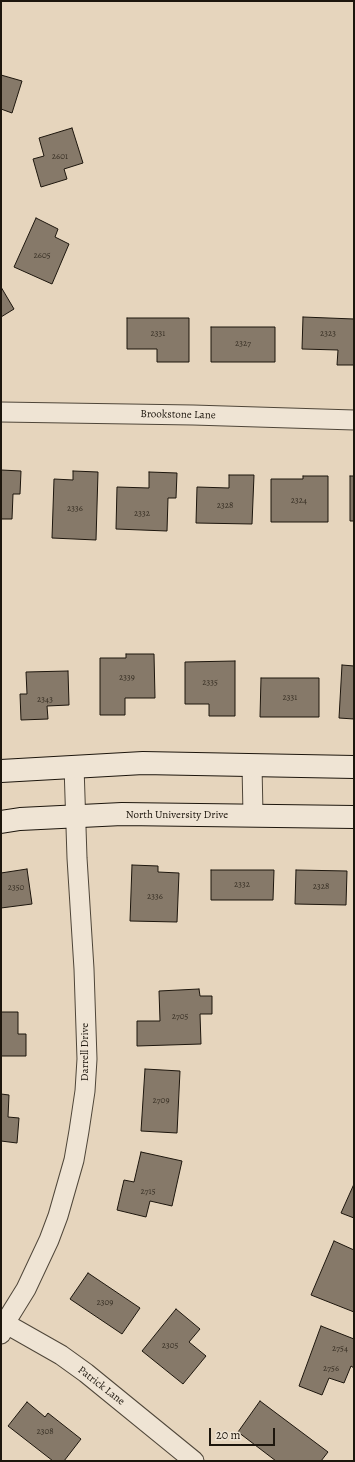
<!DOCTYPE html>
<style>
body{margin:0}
#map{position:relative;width:355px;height:1462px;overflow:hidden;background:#e6d5bd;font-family:Alegreya,serif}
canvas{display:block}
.frame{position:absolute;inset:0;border:2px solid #1d160d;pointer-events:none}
.scale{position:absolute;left:209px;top:1428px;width:66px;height:18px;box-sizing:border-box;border:2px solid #1d160d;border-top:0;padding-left:5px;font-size:12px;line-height:14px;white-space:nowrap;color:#1d160d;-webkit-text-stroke:3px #efe4d4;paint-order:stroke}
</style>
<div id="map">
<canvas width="355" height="1462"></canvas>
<div class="frame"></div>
<div class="scale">20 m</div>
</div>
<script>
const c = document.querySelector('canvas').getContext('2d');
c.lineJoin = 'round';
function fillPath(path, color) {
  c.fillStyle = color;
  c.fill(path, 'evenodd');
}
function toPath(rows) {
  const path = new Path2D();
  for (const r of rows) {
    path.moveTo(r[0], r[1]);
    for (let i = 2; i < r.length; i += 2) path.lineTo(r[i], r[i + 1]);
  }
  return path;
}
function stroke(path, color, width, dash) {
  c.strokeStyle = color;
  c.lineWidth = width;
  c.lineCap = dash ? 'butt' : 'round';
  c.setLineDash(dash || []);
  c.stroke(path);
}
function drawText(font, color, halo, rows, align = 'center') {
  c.font = font + ' Alegreya,serif';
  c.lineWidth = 4;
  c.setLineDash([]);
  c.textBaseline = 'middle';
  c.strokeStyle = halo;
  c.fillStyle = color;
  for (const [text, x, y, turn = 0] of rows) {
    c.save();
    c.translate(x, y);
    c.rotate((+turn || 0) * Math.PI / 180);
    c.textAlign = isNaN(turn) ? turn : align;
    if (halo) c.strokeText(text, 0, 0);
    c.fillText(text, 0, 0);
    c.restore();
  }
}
const building = toPath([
 [1,75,22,81,12,113,1,109,1,75],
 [72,128,83,163,64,169,67,179,41,187,33,159,44,156,39,138,72,128],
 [36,218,58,229,55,237,69,244,52,284,14,267,36,218],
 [1,287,14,309,1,317,1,287],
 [303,317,354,319,354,365,337,365,338,350,302,349,303,317],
 [127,318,189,318,189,362,157,362,157,349,127,349,127,318],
 [211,327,275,327,275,362,211,362,211,327],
 [1,470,21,471,20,494,13,494,12,519,1,519,1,470],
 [73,471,98,472,96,540,52,538,54,479,73,480,73,471],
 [149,472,177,473,176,498,168,498,167,531,116,529,117,487,149,488,149,472],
 [229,475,254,475,252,524,196,523,197,487,229,488,229,475],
 [303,476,328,476,328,522,271,522,271,479,303,479,303,476],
 [350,476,354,476,354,521,350,521,350,476],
 [126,654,154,654,155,698,125,698,125,715,100,715,100,658,126,658,126,654],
 [235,661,235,716,209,716,209,704,185,704,185,662,235,661],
 [342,665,354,666,354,719,339,718,342,665],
 [68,671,69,705,47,706,48,719,21,720,20,694,27,694,26,672,68,671],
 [261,678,319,678,319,717,260,717,261,678],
 [132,865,158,866,158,872,179,873,177,922,130,921,132,865],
 [27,869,32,904,1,908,1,873,27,869],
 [211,870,274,870,273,900,211,900,211,870],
 [296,870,347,871,346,905,295,904,296,870],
 [199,989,200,996,212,996,212,1014,200,1014,201,1044,137,1046,137,1021,160,1021,159,991,199,989],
 [1,1012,18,1012,18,1034,26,1034,26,1056,1,1056,1,1012],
 [145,1069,180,1071,177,1133,141,1131,145,1069],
 [1,1094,9,1095,8,1117,19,1118,17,1143,1,1141,1,1094],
 [141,1152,182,1161,172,1206,150,1201,146,1217,117,1210,124,1180,134,1182,141,1152],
 [354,1184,354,1218,341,1213,354,1184],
 [334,1241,354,1250,354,1312,311,1295,334,1241],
 [88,1273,140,1308,122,1334,70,1299,88,1273],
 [176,1309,200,1329,189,1342,206,1356,183,1384,142,1351,176,1309],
 [321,1326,354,1339,354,1368,351,1366,344,1383,329,1378,322,1395,299,1386,321,1326],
 [260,1401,328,1452,321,1461,276,1461,238,1432,260,1401],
 [27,1402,45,1417,48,1413,81,1439,64,1461,53,1461,8,1426,27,1402]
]);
const street = toPath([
 [1,412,193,415,354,420],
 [252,765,253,815],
 [1,1321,61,1355,86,1373,194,1461],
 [1,1334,5,1323,26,1289,49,1240,58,1216,74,1160,79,1131,85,1091,87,1059,84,969,77,858,74,766]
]);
const secondary = toPath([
 [1,771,143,763,354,767],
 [1,822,20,819,122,814,354,817]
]);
const numberNames = [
 ["2601",60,157],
 ["2605",42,256],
 ["2331",158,334],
 ["2323",328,334],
 ["2327",243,344],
 ["2324",299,501],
 ["2328",225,506],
 ["2336",75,509],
 ["2332",142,514],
 ["2339",127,678],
 ["2335",210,683],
 ["2331",290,698],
 ["2343",45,700],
 ["2332",242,885],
 ["2328",321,887],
 ["2350",16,888],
 ["2336",155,897],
 ["2705",180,1017],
 ["2709",161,1101],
 ["2715",148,1192],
 ["2309",105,1303],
 ["2305",170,1346],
 ["2754",340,1349],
 ["2756",331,1369],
 ["2308",45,1432]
];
const streetNames = [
 ["Brookstone Lane",178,415,1],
 ["North University Drive",177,815],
 ["Darrell Drive",85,1052,-90],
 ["Patrick Lane",101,1386,38]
];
fillPath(building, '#867969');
stroke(building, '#1d160d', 1);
stroke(street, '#4f4639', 21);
stroke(secondary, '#1d160d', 24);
stroke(street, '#efe4d4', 19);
stroke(secondary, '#efe4d4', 22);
drawText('9px', '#372f24', null, numberNames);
drawText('11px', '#1d160d', '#efe4d4', streetNames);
</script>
